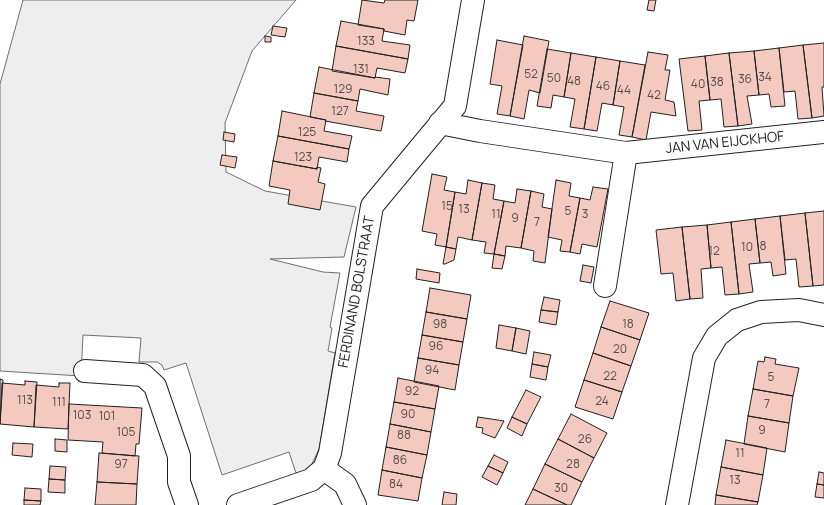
<!DOCTYPE html>
<style>
body{margin:0}
canvas{display:block;background:#fff}
</style>
<canvas width="824" height="505"></canvas>
<script>
const c = document.querySelector('canvas').getContext('2d');
c.lineJoin = 'round';
function fillPath(path, color) {
  c.fillStyle = color;
  c.fill(path, 'evenodd');
}
function toPath(rows) {
  const path = new Path2D();
  for (const r of rows) {
    path.moveTo(r[0], r[1]);
    for (let i = 2; i < r.length; i += 2) path.lineTo(r[i], r[i + 1]);
  }
  return path;
}
function stroke(path, color, width, dash) {
  c.strokeStyle = color;
  c.lineWidth = width;
  c.lineCap = dash ? 'butt' : 'round';
  c.setLineDash(dash || []);
  c.stroke(path);
}
function drawText(font, color, halo, rows, align = 'center') {
  c.font = font + ' Manrope,sans-serif';
  c.lineWidth = 3;
  c.setLineDash([]);
  c.textBaseline = 'middle';
  c.strokeStyle = halo;
  c.fillStyle = color;
  for (const [text, x, y, turn = 0] of rows) {
    c.save();
    c.translate(x, y);
    c.rotate((+turn || 0) * Math.PI / 180);
    c.textAlign = isNaN(turn) ? turn : align;
    if (halo) c.strokeText(text, 0, 0);
    c.fillText(text, 0, 0);
    c.restore();
  }
}
const green = toPath([
 [23,0,296,0,252,51,225,123,226,172,265,191,356,207,344,257,270,259,323,272,340,273,330,327,332,328,328,351,335,353,319,449,311,466,304,471,296,473,289,452,222,475,186,363,164,370,162,365,157,362,139,362,141,338,83,335,81,376,0,371,0,84,23,0]
]);
const building = toPath([
 [362,0,384,3,385,0,418,0,414,21,407,20,405,35,384,31,384,29,358,25,362,0],
 [649,0,656,0,654,11,647,10,649,0],
 [341,21,384,29,382,41,410,45,408,59,336,46,341,21],
 [273,26,287,28,285,37,271,35,273,26],
 [265,36,271,37,271,42,265,42,265,36],
 [524,36,549,41,540,93,529,90,524,119,510,116,524,36],
 [497,40,523,45,510,116,497,114,502,86,490,84,497,40],
 [824,43,824,87,822,87,824,116,812,118,803,45,824,43],
 [803,45,812,118,798,119,795,91,784,92,779,48,803,45],
 [336,46,408,59,405,73,377,68,375,78,332,71,336,46],
 [779,48,785,106,771,107,769,94,759,95,754,51,779,48],
 [547,49,571,53,564,97,553,95,551,108,537,106,547,49],
 [754,51,759,95,747,96,752,124,738,126,729,53,754,51],
 [648,52,668,55,665,70,670,70,665,100,674,102,676,116,651,112,646,140,632,137,648,52],
 [571,53,596,57,584,129,570,127,575,99,564,97,571,53],
 [729,53,738,126,724,127,721,99,710,100,705,56,729,53],
 [705,56,710,100,699,101,702,130,688,131,679,59,705,56],
 [596,57,620,61,613,105,602,103,597,131,584,129,596,57],
 [620,61,645,65,632,137,619,135,624,107,613,105,620,61],
 [319,67,375,78,375,77,390,79,388,95,360,89,358,101,314,93,319,67],
 [314,93,358,101,356,111,384,116,381,131,325,121,326,120,310,117,314,93],
 [282,111,326,120,324,131,352,136,349,149,278,136,282,111],
 [224,132,235,134,234,142,223,140,224,132],
 [278,136,349,149,347,162,319,157,317,169,273,161,278,136],
 [222,155,237,157,235,168,220,165,222,155],
 [273,161,317,169,317,167,321,168,318,182,325,184,320,210,288,204,290,190,269,186,273,161],
 [432,174,447,177,444,190,455,192,446,247,435,245,437,234,422,231,432,174],
 [468,180,482,183,472,240,458,237,456,249,446,247,455,192,466,194,468,180],
 [556,180,571,183,569,196,580,198,570,252,560,251,562,240,548,237,556,180],
 [482,183,495,185,493,199,504,201,494,254,484,253,486,242,472,240,482,183],
 [593,187,608,189,597,247,582,244,580,254,570,252,580,198,590,200,593,187],
 [517,189,531,191,521,248,506,246,505,256,494,254,504,201,515,203,517,189],
 [531,191,544,194,542,207,552,209,545,263,533,261,534,251,521,248,531,191],
 [824,211,824,285,813,286,805,213,824,211],
 [805,213,813,286,799,287,796,259,785,260,780,216,805,213],
 [780,216,786,274,773,276,771,262,760,263,755,219,780,216],
 [755,219,760,263,749,264,753,292,739,294,731,222,755,219],
 [731,222,739,294,725,295,722,267,711,268,707,225,731,222],
 [707,225,711,268,701,269,703,298,690,299,682,227,707,225],
 [682,227,690,299,676,301,673,273,661,274,656,230,682,227],
 [446,247,456,249,454,260,445,264,443,264,446,247],
 [494,254,505,256,502,269,492,268,494,254],
 [583,265,594,267,591,283,580,281,583,265],
 [417,269,440,273,439,283,416,279,417,269],
 [430,288,471,295,467,319,426,312,430,288],
 [544,297,560,300,558,312,541,310,544,297],
 [610,301,649,313,640,340,601,327,610,301],
 [541,310,558,312,556,325,539,322,541,310],
 [426,312,467,319,463,342,422,335,426,312],
 [499,325,516,328,512,351,496,348,499,325],
 [601,327,640,340,631,366,593,353,601,327],
 [516,328,530,331,526,354,512,351,516,328],
 [422,335,463,342,459,365,418,358,422,335],
 [534,352,551,355,548,367,532,364,534,352],
 [593,353,631,366,622,392,584,380,593,353],
 [765,357,776,359,775,364,799,368,793,396,753,389,758,361,764,362,765,357],
 [418,358,459,365,455,390,414,382,418,358],
 [532,364,548,367,546,380,530,377,532,364],
 [398,378,439,386,435,409,394,402,398,378],
 [0,379,3,380,0,424,0,379],
 [584,380,622,392,613,419,575,407,584,380],
 [25,381,37,382,34,427,0,424,2,383,25,385,25,381],
 [59,383,70,383,68,429,34,427,36,385,59,387,59,383],
 [753,389,793,396,789,423,748,416,753,389],
 [526,390,541,397,527,424,512,417,526,390],
 [394,402,435,409,431,432,390,424,394,402],
 [69,404,142,408,139,444,136,444,135,456,102,453,103,442,68,440,69,404],
 [571,414,607,433,594,458,558,439,571,414],
 [748,416,789,423,785,452,744,444,748,416],
 [478,417,504,421,495,438,482,433,483,428,476,427,478,417],
 [512,417,527,424,522,436,507,428,512,417],
 [390,424,431,432,427,455,386,447,390,424],
 [55,439,67,440,67,452,55,451,55,439],
 [558,439,594,458,582,482,545,464,558,439],
 [726,440,767,448,763,475,721,467,726,440],
 [13,443,33,444,32,457,12,455,13,443],
 [386,447,427,455,422,478,382,470,386,447],
 [99,453,139,456,137,484,97,482,99,453],
 [494,455,508,462,503,473,488,466,494,455],
 [545,464,582,482,571,505,567,505,533,489,545,464],
 [50,466,66,467,65,480,49,479,50,466],
 [488,466,503,473,497,485,482,477,488,466],
 [721,467,763,475,758,502,716,495,721,467],
 [382,470,422,478,418,501,378,495,382,470],
 [819,472,824,473,824,485,817,484,819,472],
 [49,479,65,480,65,493,48,492,49,479],
 [97,482,137,484,136,505,95,505,97,482],
 [817,484,824,485,824,498,815,497,817,484],
 [25,488,41,489,41,501,24,500,25,488],
 [533,489,567,505,525,505,533,489],
 [444,492,457,494,456,505,442,505,444,492],
 [716,495,758,502,757,505,715,505,716,495],
 [24,500,41,501,40,505,24,505,24,500]
]);
const minor = toPath([
 [440,123,480,131,626,153],
 [605,286,626,153,824,132],
 [85,371,143,375,155,386,179,456,179,482,187,505],
 [324,469,345,484,355,505],
 [238,505,311,480,324,469,330,453,372,206,455,106,473,0],
 [677,505,704,358,717,336,737,320,761,312,799,310,824,315]
]);
const numberNames = [
 ["133",366,42],
 ["131",361,70],
 ["52",531,75],
 ["34",765,78],
 ["50",554,79],
 ["36",745,80],
 ["48",574,82],
 ["38",717,83],
 ["40",698,85],
 ["46",603,87],
 ["129",343,90],
 ["44",624,91],
 ["42",654,96],
 ["127",340,112],
 ["125",307,133],
 ["123",303,158],
 ["15",447,207],
 ["13",464,210],
 ["5",568,212],
 ["11",496,215],
 ["3",585,215],
 ["9",515,219],
 ["7",537,223],
 ["8",763,247],
 ["10",747,248],
 ["12",714,252],
 ["98",440,325],
 ["18",628,325],
 ["96",436,347],
 ["20",620,350],
 ["94",432,371],
 ["22",610,377],
 ["5",771,378],
 ["92",412,392],
 ["113",25,401],
 ["24",602,402],
 ["111",59,403],
 ["7",767,405],
 ["90",408,415],
 ["103",82,416],
 ["101",107,417],
 ["9",762,431],
 ["105",126,433],
 ["88",404,436],
 ["26",585,440],
 ["11",740,454],
 ["86",400,461],
 ["97",121,465],
 ["28",573,465],
 ["13",735,481],
 ["84",396,485],
 ["30",561,489]
];
const streetNames = [
 ["JAN VAN EIJCKHOF",725,143,-6],
 ["FERDINAND BOLSTRAAT",357,292,-80]
];
fillPath(green, '#eee');
stroke(green, '#6f6f6f', 1);
fillPath(building, '#f3c9c0');
stroke(building, '#222', 1);
stroke(minor, '#222', 24);
stroke(minor, '#fff', 22);
drawText('12px', '#564c4a', null, numberNames);
drawText('14px', '#222', '#fff', streetNames);
</script>
